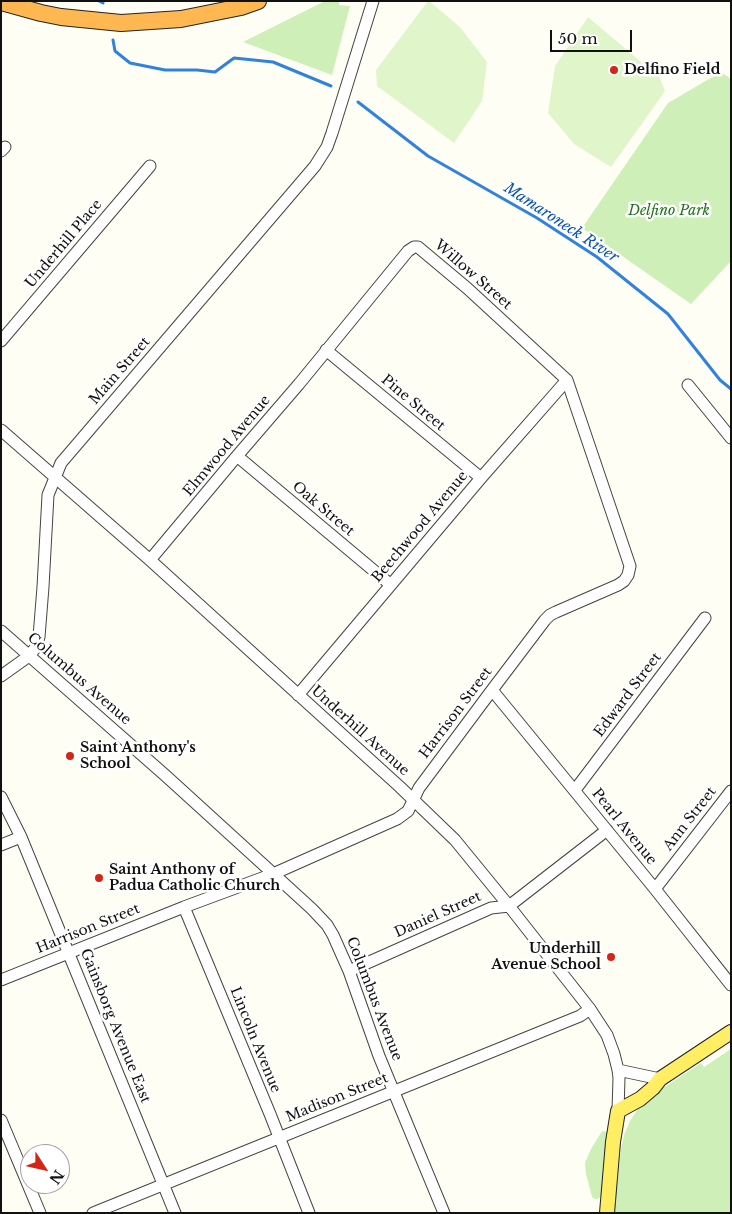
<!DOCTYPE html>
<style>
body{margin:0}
#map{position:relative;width:732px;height:1214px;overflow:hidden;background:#fffef4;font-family:"Libre Baskerville",serif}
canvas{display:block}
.frame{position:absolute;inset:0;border:2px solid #111;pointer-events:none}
.north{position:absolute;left:20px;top:1144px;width:50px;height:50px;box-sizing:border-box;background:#fff;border:1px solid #a0a0a0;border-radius:50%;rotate:125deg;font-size:14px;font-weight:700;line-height:20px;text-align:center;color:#111}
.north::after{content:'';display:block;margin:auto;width:18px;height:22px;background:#d32617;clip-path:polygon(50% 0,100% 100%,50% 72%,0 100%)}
.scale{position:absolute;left:550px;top:30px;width:82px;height:22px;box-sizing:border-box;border:2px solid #111;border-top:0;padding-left:6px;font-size:15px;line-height:18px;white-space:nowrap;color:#111;-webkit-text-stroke:4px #fff;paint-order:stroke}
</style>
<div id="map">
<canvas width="732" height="1214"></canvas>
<div class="frame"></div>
<div class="north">N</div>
<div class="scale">50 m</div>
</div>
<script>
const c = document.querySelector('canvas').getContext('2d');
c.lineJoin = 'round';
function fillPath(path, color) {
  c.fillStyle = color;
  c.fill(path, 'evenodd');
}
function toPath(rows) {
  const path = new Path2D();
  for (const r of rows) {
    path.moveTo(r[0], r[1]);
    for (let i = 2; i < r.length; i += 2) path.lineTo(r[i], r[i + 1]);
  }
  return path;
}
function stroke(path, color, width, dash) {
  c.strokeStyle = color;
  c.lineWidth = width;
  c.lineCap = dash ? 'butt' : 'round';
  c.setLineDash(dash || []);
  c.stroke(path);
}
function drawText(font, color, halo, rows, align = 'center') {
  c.font = font + ' "Libre Baskerville",serif';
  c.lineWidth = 5;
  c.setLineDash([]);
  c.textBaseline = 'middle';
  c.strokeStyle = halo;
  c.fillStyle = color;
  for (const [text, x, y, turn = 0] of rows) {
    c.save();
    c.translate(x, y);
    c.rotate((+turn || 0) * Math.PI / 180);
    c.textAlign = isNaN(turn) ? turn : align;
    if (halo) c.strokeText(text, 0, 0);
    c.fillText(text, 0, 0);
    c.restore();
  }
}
const green = toPath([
 [325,1,339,1,339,5,350,6,332,75,243,42],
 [721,72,731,79,731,261,691,304,582,228,668,103],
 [731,1049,731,1213,614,1213,621,1149,624,1135,630,1121,639,1107,651,1096,701,1063,704,1067],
 [602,1131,608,1132,601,1196,598,1199,595,1199,592,1197,586,1174,585,1163,591,1149]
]);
const pitch = toPath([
 [428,1,429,1,460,27,487,62,482,101,454,143,377,86,376,70],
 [588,17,660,78,665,91,611,167,574,144,548,113,555,66]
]);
const stream = toPath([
 [99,1,103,3],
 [113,40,115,51,130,63,165,70,197,70,215,72,234,58,273,62,331,86],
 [358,102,428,156,537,218,597,257,668,314,720,380,731,389]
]);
const minor = toPath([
 [1,151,5,147],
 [1,341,150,166],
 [326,350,481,478],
 [688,385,731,438],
 [1,430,150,560,400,787,455,840,509,906,590,1009,607,1035,614,1054,618,1070,619,1078,618,1111],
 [237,456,391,585],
 [150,560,237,456,299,384,408,251,414,247,418,247,467,288,567,380],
 [1,631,166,776,312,909,327,925,333,935,349,971,379,1056,444,1213],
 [1,676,29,656,36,647,39,637,43,587,48,495,61,463,315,166,327,147,332,133,373,1],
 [492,690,655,889,731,985],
 [298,695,481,478,567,380],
 [575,790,705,618],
 [1,797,21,837,175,1213],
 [1,845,21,837],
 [655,889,731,791],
 [184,907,270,1114,309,1213],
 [349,971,491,908,509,906,607,830],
 [1,980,184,907,273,874,397,819,408,811,419,788,492,690,545,620,550,615,556,612,618,585,624,581,628,575,630,566,567,380],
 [618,1070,660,1079],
 [1,1120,40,1213],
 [93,1213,580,1016,590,1009]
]);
const major = toPath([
 [607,1213,613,1142,618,1111,640,1099,653,1088,660,1079,731,1032]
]);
const highway = toPath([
 [1,2,41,13,61,17,121,23,181,19,241,7,258,1]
]);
const markers = [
 [614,70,5,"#d32617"],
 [70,756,5,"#d32617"],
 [99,878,5,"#d32617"],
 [611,957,5,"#d32617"]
];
const poiNames = [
 ["Delfino Field",624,70],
 ["Saint Anthony's",80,748],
 ["School",80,764],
 ["Saint Anthony of",109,870],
 ["Padua Catholic Church",109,886],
 ["Underhill",601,949,"right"],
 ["Avenue School",601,965,"right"]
];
const parkNames = [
 ["Delfino Park",669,211]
];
const streetNames = [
 ["Underhill Place",64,244,-50],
 ["Willow Street",473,275,41],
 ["Main Street",120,371,-49],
 ["Pine Street",413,403,40],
 ["Elmwood Avenue",227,446,-50],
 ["Oak Street",323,509,40],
 ["Beechwood Avenue",420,527,-50],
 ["Columbus Avenue",79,679,41],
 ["Edward Street",628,695,-53],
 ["Harrison Street",456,713,-53],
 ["Underhill Avenue",360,731,42],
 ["Ann Street",690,819,-52],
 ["Pearl Avenue",624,827,51],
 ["Daniel Street",438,915,-24],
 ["Harrison Street",88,929,-22],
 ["Columbus Avenue",374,999,69],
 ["Gainsborg Avenue East",115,1026,68],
 ["Lincoln Avenue",255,1040,68],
 ["Madison Street",337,1098,-22]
];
const waterNames = [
 ["Mamaroneck River",561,223,33]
];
fillPath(green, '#ceefb8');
fillPath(pitch, '#e1f5cb');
stroke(stream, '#3182dd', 3);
stroke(minor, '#444', 13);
stroke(major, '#222', 16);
stroke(highway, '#222', 18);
stroke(minor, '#fff', 11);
stroke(major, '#ffed64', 14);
stroke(highway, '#ffb752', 16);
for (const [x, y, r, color] of markers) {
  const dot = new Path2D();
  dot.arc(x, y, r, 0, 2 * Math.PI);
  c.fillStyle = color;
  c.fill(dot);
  stroke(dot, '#fff', 2);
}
drawText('bold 14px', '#111', '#fff', poiNames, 'left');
drawText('italic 14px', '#1f7218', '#fff', parkNames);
drawText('14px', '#111', '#fff', streetNames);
drawText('italic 15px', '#0953b3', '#fff', waterNames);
</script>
